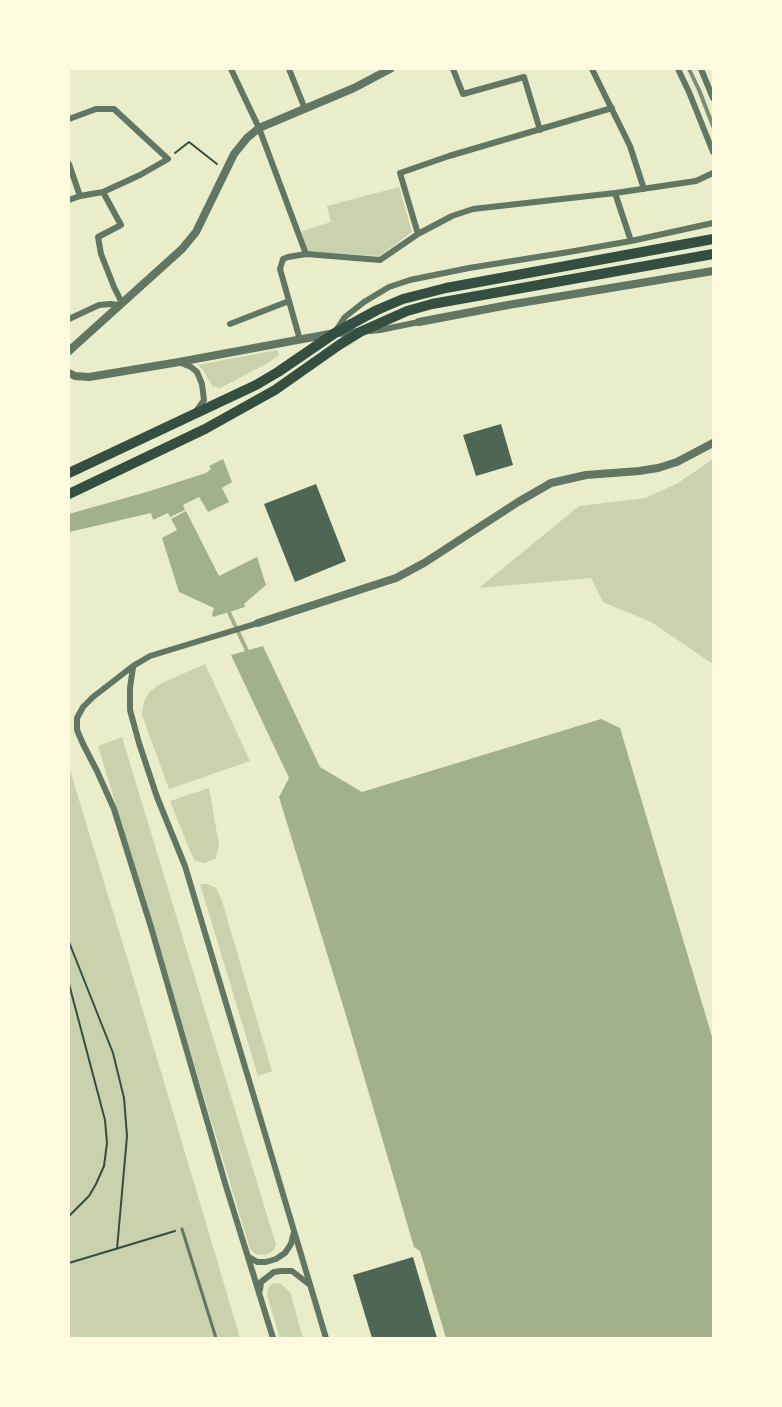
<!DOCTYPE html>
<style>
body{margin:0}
#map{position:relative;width:782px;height:1407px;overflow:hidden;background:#e9edc9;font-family:"Nunito Sans",sans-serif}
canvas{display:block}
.frame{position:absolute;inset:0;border:70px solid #fefae0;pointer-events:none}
</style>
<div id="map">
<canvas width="782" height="1407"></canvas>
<div class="frame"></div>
</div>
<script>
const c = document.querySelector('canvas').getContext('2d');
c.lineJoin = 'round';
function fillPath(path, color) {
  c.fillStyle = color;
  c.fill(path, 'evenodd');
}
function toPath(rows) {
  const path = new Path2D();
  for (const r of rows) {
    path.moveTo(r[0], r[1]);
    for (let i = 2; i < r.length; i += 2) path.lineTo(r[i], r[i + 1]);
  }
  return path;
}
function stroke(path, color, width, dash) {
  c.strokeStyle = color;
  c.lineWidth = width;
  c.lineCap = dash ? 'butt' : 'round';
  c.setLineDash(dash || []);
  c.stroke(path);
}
const green = toPath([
 [399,187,412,232,379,256,307,252,302,231,331,222,327,206],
 [277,350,279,354,270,362,218,389,216,386,213,387,203,370,198,365],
 [713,459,713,664,651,622,603,602,591,578,479,588,579,506,646,498,678,483],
 [205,664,250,761,169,789,142,715,144,701,150,691,162,683],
 [122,737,276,1245,273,1251,265,1255,256,1254,250,1249,98,746],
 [69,767,132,974,240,1338,69,1338],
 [209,788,219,845,216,858,205,863,195,861,190,851,170,801],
 [200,884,207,884,216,888,222,901,272,1071,258,1076],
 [273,1283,281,1284,290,1292,303,1338,280,1338,267,1295,268,1288]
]);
const water = toPath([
 [223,459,232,482,222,488,229,502,208,512,199,497,183,505,185,510,170,517,168,513,153,520,151,513,69,532,69,514,150,491,206,473,211,469,209,466],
 [186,511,219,576,257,557,266,585,244,604,245,607,213,617,212,614,214,608,179,592,162,538,177,530,171,519],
 [263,646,320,767,362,792,601,719,620,728,713,1040,713,1338,446,1338,420,1251,414,1247,348,1022,279,797,289,778,231,655]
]);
const stream = toPath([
 [227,608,248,653]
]);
const building = toPath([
 [501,424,513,465,476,476,463,435],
 [316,484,346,561,295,582,264,504],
 [413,1257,437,1338,372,1338,353,1275]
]);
const path = toPath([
 [175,153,189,142,217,164],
 [69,942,113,1053,124,1098,127,1136,117,1249],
 [69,984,105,1120,107,1143,104,1166,96,1184,89,1196,69,1216],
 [69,1263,175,1231]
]);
const service = toPath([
 [182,1229,216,1338]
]);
const minor = toPath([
 [231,69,259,128,306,254],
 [289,69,305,109],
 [453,69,463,94,524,77,540,130],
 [592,69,630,146,644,189],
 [678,69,689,92,713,152],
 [701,69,713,98],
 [69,119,96,109,114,109,168,159,140,175,103,192],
 [69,164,80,196,69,200],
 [615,193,631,241],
 [80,196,103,192,121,225,98,237,101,254,114,287,122,303],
 [418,234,400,173,449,156,612,108],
 [69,319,99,305,110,304,120,305],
 [230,324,289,301],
 [337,329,345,317,364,302,389,287,410,280,469,268,569,252,631,241,713,223],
 [370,331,380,330,419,322],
 [300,340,280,269,283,259,288,257,306,254,380,260,418,234,452,216,473,209,615,193,696,181,713,173],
 [179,362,191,367,197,372,202,384,204,400,197,410],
 [258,623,150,656,133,666,93,697,83,707,77,718,77,730,83,744,97,771,114,809,151,927,225,1183,273,1338],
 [133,667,130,688,130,710,139,743,157,797,185,866,326,1338],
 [249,1257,257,1262,266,1262,276,1259,285,1253,291,1244,294,1232],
 [260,1290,261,1282,274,1272,281,1271,292,1271,310,1285]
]);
const tertiary = toPath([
 [419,322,508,305,713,271],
 [69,351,182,249,196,232,234,154,247,138,259,128,354,88,390,69],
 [69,373,75,376,89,377,179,362,335,333,360,332],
 [258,623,396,578,424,563,518,502,551,483,586,475,639,471,658,468,677,462,713,443]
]);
const trunk = toPath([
 [69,473,256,385,278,372,335,333,377,310,403,299,446,288,713,239],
 [69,494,205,429,275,390,339,345,360,332,407,311,432,304,713,254]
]);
const rail = toPath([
 [689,69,699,90,713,126]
]);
fillPath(green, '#cad2ad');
fillPath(water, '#a3b18a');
stroke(stream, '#a3b18a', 4);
fillPath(building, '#4f6655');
stroke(path, '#344e41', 2);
stroke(service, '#617663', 3);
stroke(minor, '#617663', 6);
stroke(tertiary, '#617663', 8);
stroke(trunk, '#344e41', 10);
stroke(rail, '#7c8e77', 4);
</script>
